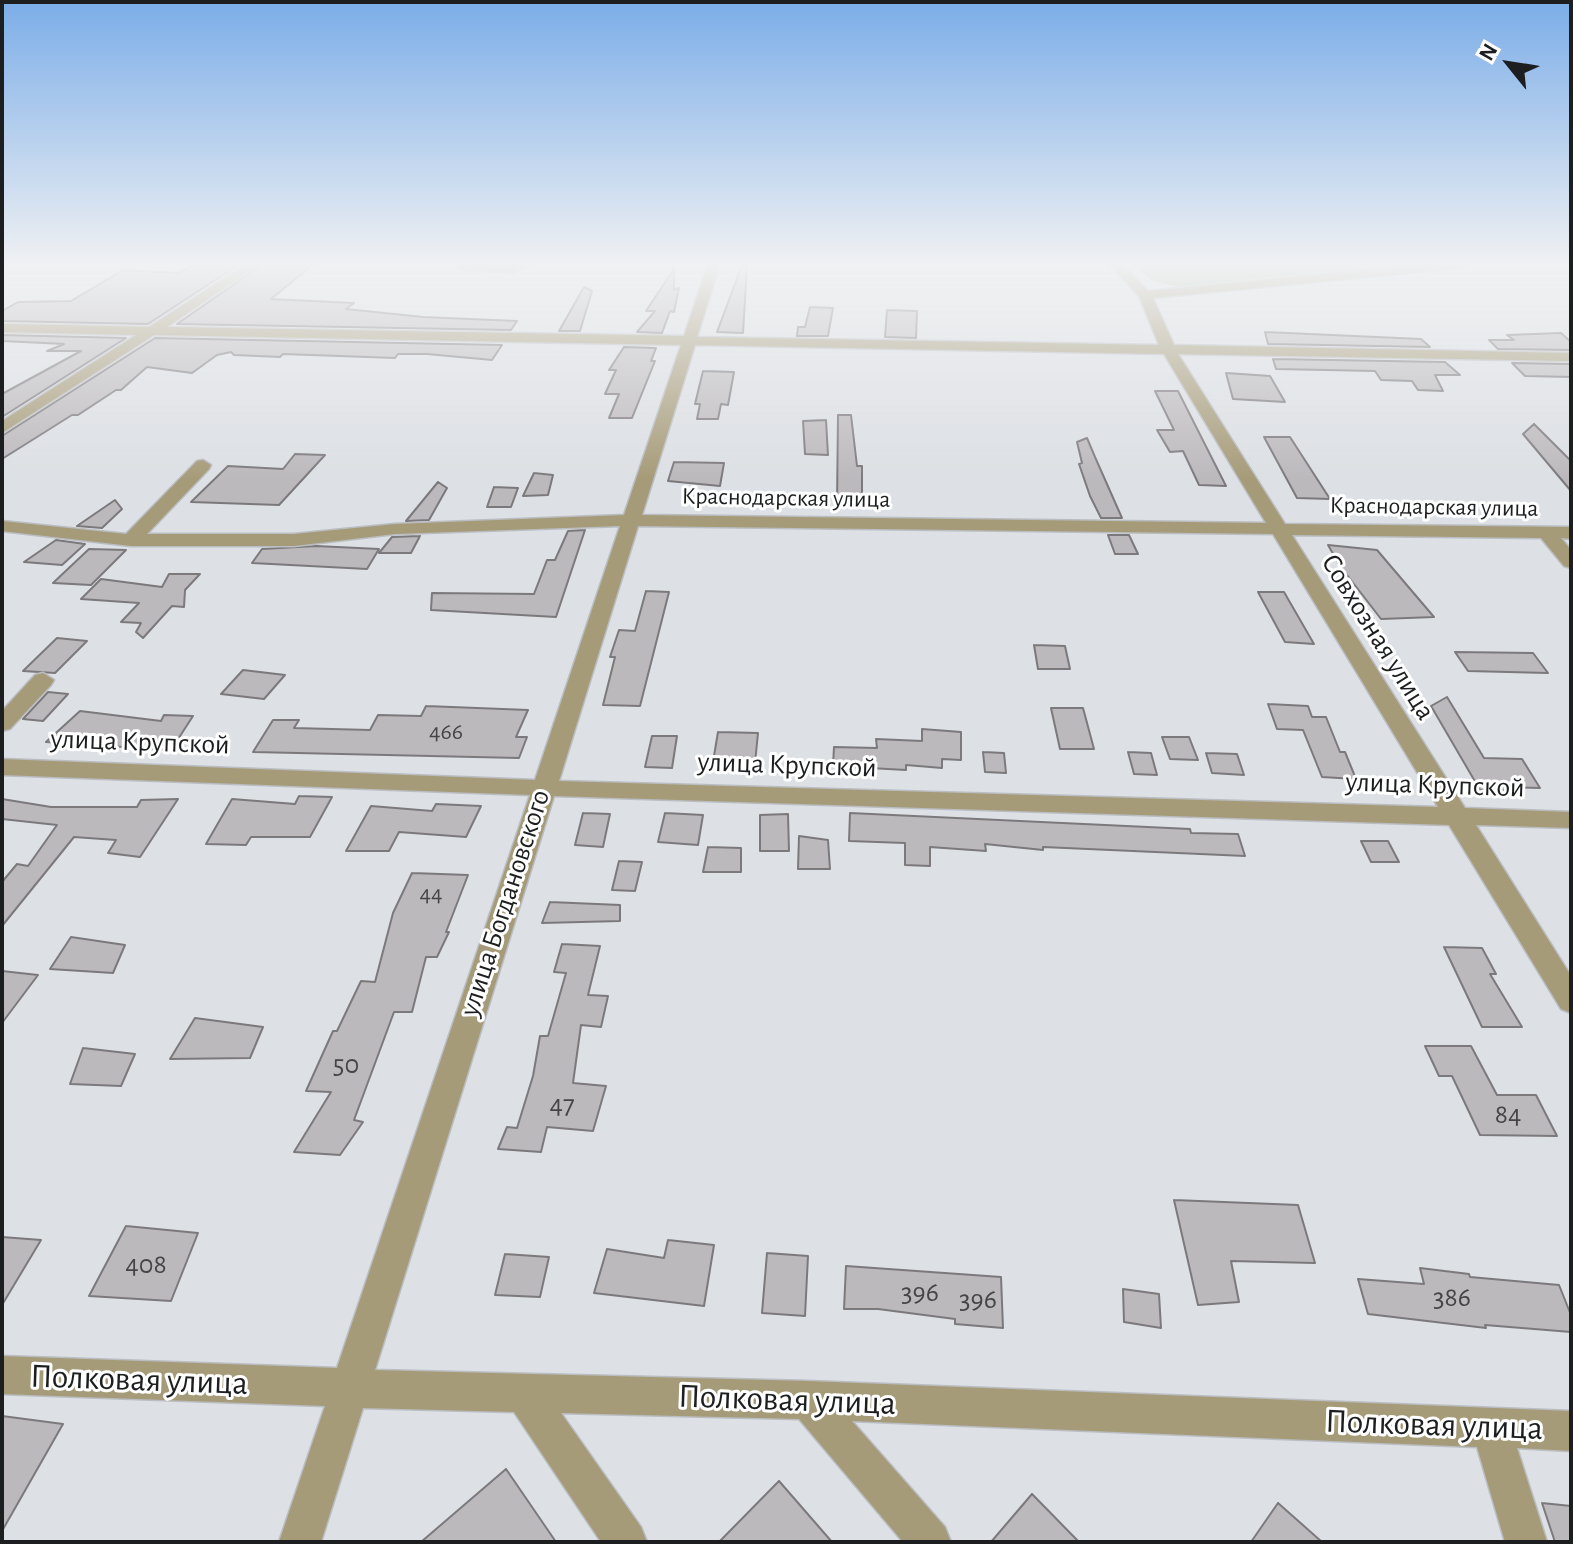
<!DOCTYPE html>
<meta charset="utf-8">
<style>
body{margin:0}
#map{position:relative;width:1573px;height:1544px;overflow:hidden;background:#dde0e4;font-family:"Alegreya Sans",sans-serif}
canvas{display:block}
.frame{position:absolute;inset:0;border:4px solid #1d1e1f;pointer-events:none}
.north{position:absolute;left:1469px;top:24px;width:80px;height:80px;-webkit-text-stroke:6px #fff;paint-order:stroke;rotate:300deg;font-size:22px;font-weight:700;line-height:32px;text-align:center;color:#1d1e1f}
.north::after{content:'';display:block;margin:auto;width:28px;height:36px;background:#1d1e1f;clip-path:polygon(50% 0,100% 100%,50% 72%,0 100%)}
</style>
<div id="map">
<canvas width="1573" height="1544"></canvas>
<div class="frame"></div>
<div class="north">N</div>
</div>
<script>
const c = document.querySelector('canvas').getContext('2d');
c.lineJoin = 'round';
function fillPath(path, color) {
  c.fillStyle = color;
  c.fill(path, 'evenodd');
}
function toPath(rows) {
  const path = new Path2D();
  for (const r of rows) {
    path.moveTo(r[0], r[1]);
    for (let i = 2; i < r.length; i += 2) path.lineTo(r[i], r[i + 1]);
  }
  return path;
}
function stroke(path, color, width, dash) {
  c.strokeStyle = color;
  c.lineWidth = width;
  c.lineCap = dash ? 'butt' : 'round';
  c.setLineDash(dash || []);
  c.stroke(path);
}
function drawText(font, color, halo, rows, align = 'center') {
  c.font = font + ' "Alegreya Sans",sans-serif';
  c.lineWidth = 6;
  c.setLineDash([]);
  c.textBaseline = 'middle';
  c.strokeStyle = halo;
  c.fillStyle = color;
  for (const [text, x, y, turn = 0] of rows) {
    c.save();
    c.translate(x, y);
    c.rotate((+turn || 0) * Math.PI / 180);
    c.textAlign = isNaN(turn) ? turn : align;
    if (halo) c.strokeText(text, 0, 0);
    c.fillText(text, 0, 0);
    c.restore();
  }
}
const green = toPath([
 [1132,264,1406,264,1179,287,1153,281]
]);
const building = toPath([
 [194,264,240,264,148,324,2,321,2,311,18,302,71,301,123,270,179,273,194,264],
 [263,264,314,264,271,299,354,303,346,309,423,317,517,321,511,330,177,324,263,264],
 [742,265,747,266,743,333,717,332,742,265],
 [674,269,674,290,679,288,674,312,670,311,662,333,637,332,655,311,646,311,674,269],
 [584,287,592,291,580,331,559,331,584,287],
 [810,307,833,308,828,336,797,336,798,327,805,327,810,307],
 [887,310,917,311,916,338,885,337,887,310],
 [1265,332,1421,339,1430,347,1268,344,1265,332],
 [1561,333,1571,342,1571,350,1498,349,1489,340,1514,340,1507,335,1561,333],
 [2,335,126,338,2,417,2,394,81,351,47,351,64,344,2,341,2,335],
 [155,338,502,345,492,360,427,354,398,354,395,358,283,354,280,357,234,355,231,352,217,355,192,373,147,367,121,390,116,390,78,415,72,415,2,459,2,436,155,338],
 [624,347,656,348,651,361,655,361,632,418,609,418,619,394,605,394,616,370,609,370,624,347],
 [1273,359,1445,362,1460,375,1435,375,1443,391,1418,390,1412,381,1381,380,1375,371,1276,369,1273,359],
 [1512,363,1571,364,1571,377,1525,376,1512,363],
 [703,371,734,372,728,405,721,404,718,419,697,419,700,404,695,404,703,371],
 [1226,373,1270,376,1285,402,1233,399,1226,373],
 [1155,391,1178,391,1226,486,1199,485,1183,451,1170,452,1157,430,1174,430,1155,391],
 [838,415,851,415,857,466,862,466,862,506,837,505,838,415],
 [826,420,828,455,805,454,803,421,826,420],
 [1534,424,1571,461,1571,491,1523,434,1534,424],
 [1264,437,1290,437,1330,499,1297,498,1264,437],
 [1087,438,1095,457,1122,518,1101,518,1090,496,1079,464,1082,463,1077,442,1087,438],
 [295,454,325,455,279,505,191,502,228,466,283,469,295,454],
 [674,462,724,463,720,486,668,481,674,462],
 [534,473,553,475,548,495,523,496,534,473],
 [438,482,447,488,429,520,406,521,438,482],
 [494,487,518,488,511,507,487,507,494,487],
 [115,500,122,509,102,528,77,526,115,500],
 [585,530,556,617,431,610,432,593,534,594,547,560,555,560,568,531,585,530],
 [1108,535,1129,535,1138,554,1115,554,1108,535],
 [420,536,411,553,379,553,392,537,420,536],
 [56,540,85,544,62,565,24,562,56,540],
 [1328,545,1377,550,1434,617,1381,619,1340,566,1328,545],
 [316,546,379,549,367,569,252,563,262,549,316,546],
 [89,549,126,550,91,585,53,583,89,549],
 [169,574,200,574,185,590,184,607,172,606,143,638,136,632,141,623,121,622,139,603,81,599,101,579,162,587,169,574],
 [646,591,669,592,640,706,603,705,615,657,610,657,619,630,635,631,646,591],
 [1258,592,1284,592,1314,644,1285,642,1258,592],
 [57,638,87,641,55,673,23,671,57,638],
 [1034,645,1065,646,1070,669,1038,669,1034,645],
 [1455,652,1533,653,1548,673,1468,671,1455,652],
 [243,670,285,675,264,699,221,694,243,670],
 [48,692,68,694,43,721,23,719,48,692],
 [1447,697,1484,758,1522,759,1540,788,1501,787,1504,791,1480,790,1431,706,1447,697],
 [1268,704,1308,706,1312,717,1326,717,1340,752,1345,752,1356,779,1322,777,1303,730,1277,729,1268,704],
 [426,706,528,710,516,737,527,737,519,758,253,752,273,720,299,720,294,728,370,730,378,715,421,716,426,706],
 [1051,708,1083,708,1094,749,1060,749,1051,708],
 [80,711,161,721,164,715,193,716,171,750,46,742,80,711],
 [922,729,961,732,961,760,942,759,942,768,906,765,906,770,833,766,834,747,877,748,876,739,922,741,922,729],
 [718,732,758,733,755,763,713,762,718,732],
 [652,736,677,736,672,768,645,767,652,736],
 [1162,737,1189,737,1198,760,1170,759,1162,737],
 [983,752,1004,753,1006,773,985,772,983,752],
 [1128,752,1151,753,1157,775,1134,774,1128,752],
 [1206,753,1237,754,1244,775,1212,773,1206,753],
 [299,796,332,797,310,837,251,837,246,845,206,844,232,799,295,804,299,796],
 [2,799,51,807,137,807,141,800,178,799,140,857,108,853,116,840,74,837,2,926,2,882,17,864,28,866,57,825,2,819,2,799],
 [436,804,481,806,466,837,399,832,389,851,346,851,371,806,432,811,436,804],
 [583,813,610,814,603,847,575,845,583,813],
 [665,813,703,815,698,845,658,842,665,813],
 [850,813,1190,829,1191,833,1238,834,1245,856,1043,847,1043,850,985,844,986,851,930,847,930,866,905,865,905,843,849,841,850,813],
 [788,814,789,851,760,851,760,815,788,814],
 [799,836,828,840,830,869,798,869,799,836],
 [1361,841,1388,841,1399,862,1371,862,1361,841],
 [708,847,741,848,741,872,703,872,708,847],
 [619,861,642,862,635,891,612,890,619,861],
 [412,873,468,875,446,932,449,932,437,957,426,957,412,1012,394,1012,354,1120,363,1122,340,1155,294,1152,331,1092,306,1091,333,1031,337,1031,361,981,375,982,393,913,412,873],
 [550,902,620,905,620,921,542,923,550,902],
 [71,937,125,945,113,973,50,969,71,937],
 [562,944,600,946,588,995,608,996,601,1027,581,1025,573,1083,606,1086,593,1131,547,1127,541,1152,498,1149,507,1127,517,1128,533,1076,540,1036,548,1036,566,973,554,972,562,944],
 [1444,947,1482,948,1496,974,1490,974,1522,1027,1482,1027,1444,947],
 [2,971,38,975,2,1023,2,971],
 [195,1018,263,1027,250,1058,170,1059,195,1018],
 [1425,1046,1471,1046,1497,1095,1536,1095,1557,1136,1480,1135,1452,1076,1439,1076,1425,1046],
 [83,1048,135,1054,121,1086,70,1084,83,1048],
 [1174,1200,1298,1205,1315,1263,1231,1261,1239,1302,1198,1305,1174,1200],
 [126,1226,198,1233,171,1301,89,1296,126,1226],
 [2,1237,41,1240,2,1305,2,1237],
 [668,1240,714,1245,704,1306,594,1293,607,1249,664,1258,668,1240],
 [767,1253,808,1256,805,1316,762,1313,767,1253],
 [505,1254,549,1257,540,1297,495,1295,505,1254],
 [846,1266,1001,1277,1003,1328,955,1324,955,1319,878,1309,844,1309,846,1266],
 [1420,1268,1469,1274,1470,1277,1559,1285,1571,1315,1571,1332,1485,1325,1486,1328,1368,1314,1358,1279,1424,1284,1420,1268],
 [1123,1289,1159,1294,1161,1328,1124,1322,1123,1289],
 [2,1416,63,1424,2,1531,2,1416],
 [506,1469,556,1542,421,1542,506,1469],
 [779,1481,832,1542,719,1542,779,1481],
 [1032,1494,1079,1542,991,1542,1032,1494],
 [1278,1503,1322,1542,1251,1542,1278,1503],
 [1542,1503,1571,1506,1571,1542,1555,1542,1542,1503]
]);
const minor = toPath([
 [246,264,260,264,167,327,684,336,708,264,720,264,697,337,1159,345,1139,296,1109,264,1122,264,1148,291,1424,264,1468,264,1462,268,1153,298,1174,345,1571,353,1571,361,1178,354,1285,524,1571,527,1571,539,1561,538,1571,550,1571,568,1564,566,1541,538,1292,535,1465,808,1571,812,1571,828,1476,825,1571,976,1571,1013,1561,1009,1449,825,554,796,375,1370,808,1381,1571,1411,1571,1451,1517,1448,1547,1542,1505,1542,1477,1447,852,1421,945,1527,951,1542,903,1542,799,1419,561,1413,641,1527,647,1542,601,1542,514,1412,363,1408,321,1542,279,1542,325,1406,2,1394,2,1356,337,1368,530,795,2,775,2,759,535,780,620,526,395,534,294,546,131,546,2,531,2,521,126,534,197,461,203,460,211,465,209,469,147,534,294,534,395,524,624,515,681,345,154,335,2,433,2,421,136,335,2,332,2,324,149,327,246,264],
 [695,345,1164,354,1266,523,642,515,695,345],
 [638,526,1273,534,1438,807,559,781,638,526],
 [458,264,512,265,532,264,513,273,463,270,459,269,458,264],
 [43,673,54,680,51,685,10,729,2,731,2,711,35,675,43,673]
]);
const farStreetnames = [
 ["Краснодарская улица",786,498,1],
 ["Краснодарская улица",1434,507,1]
];
const numberNames = [
 ["466",446,732],
 ["44",431,894]
];
const streetNames = [
 ["Совхозная улица",1378,637,58],
 ["улица Крупской",140,742,2],
 ["улица Крупской",787,765,2],
 ["улица Крупской",1435,785,2],
 ["улица Богдановского",505,903,-72]
];
const nearNumbernames = [
 ["50",346,1065],
 ["47",562,1105],
 ["84",1508,1115],
 ["408",146,1265],
 ["396",920,1293],
 ["386",1452,1298],
 ["396",978,1300]
];
const nearStreetnames = [
 ["Полковая улица",139,1380,2],
 ["Полковая улица",787,1400,2],
 ["Полковая улица",1434,1425,2]
];
fillPath(green, '#a2be92');
fillPath(building, '#bcb9bc');
stroke(building, '#7c797c', 2);
stroke(minor, '#babdc1', 3);
fillPath(minor, '#a69b78');
const sky = c.createLinearGradient(0, 0, 0, 480);
sky.addColorStop(0, '#7bade8');
sky.addColorStop(0.55, '#f0f1f3');
sky.addColorStop(1, '#f0f1f300');
c.fillStyle = sky;
c.fillRect(0, 0, 1573, 480);
drawText('24px', '#1d1e1f', '#fff', farStreetnames);
drawText('24px', '#454546', null, numberNames);
drawText('28px', '#1d1e1f', '#fff', streetNames);
drawText('28px', '#454546', null, nearNumbernames);
drawText('34px', '#1d1e1f', '#fff', nearStreetnames);
</script>
